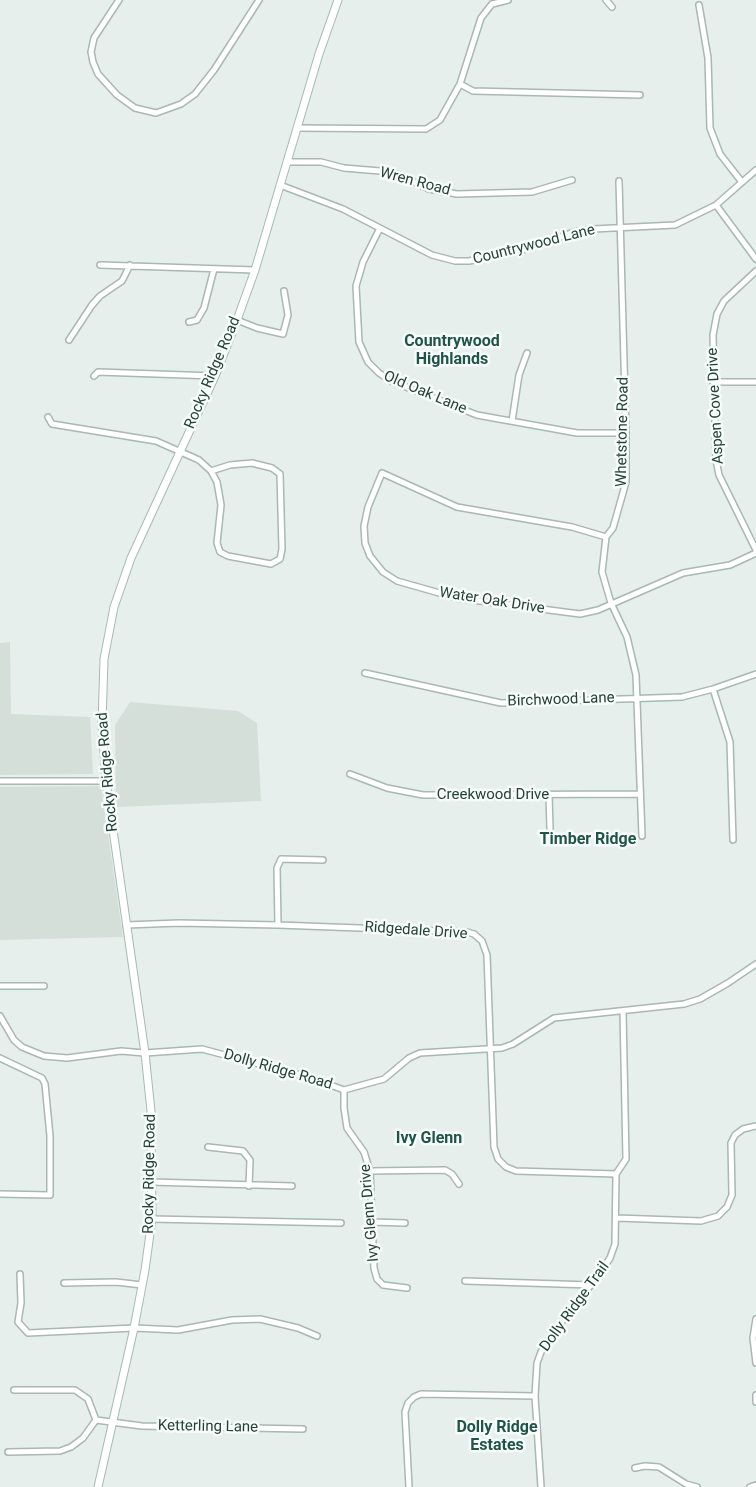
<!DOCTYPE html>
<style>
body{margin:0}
canvas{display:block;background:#e6efeb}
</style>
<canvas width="756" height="1487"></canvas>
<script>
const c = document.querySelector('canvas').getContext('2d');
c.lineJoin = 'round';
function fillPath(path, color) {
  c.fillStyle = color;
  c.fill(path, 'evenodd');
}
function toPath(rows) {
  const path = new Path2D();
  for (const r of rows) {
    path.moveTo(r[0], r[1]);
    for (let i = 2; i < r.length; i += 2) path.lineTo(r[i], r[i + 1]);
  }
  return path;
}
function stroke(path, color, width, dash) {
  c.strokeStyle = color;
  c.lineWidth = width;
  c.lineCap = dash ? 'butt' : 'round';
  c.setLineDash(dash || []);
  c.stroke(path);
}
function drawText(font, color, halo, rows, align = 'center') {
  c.font = font + ' Roboto,sans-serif';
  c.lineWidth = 5;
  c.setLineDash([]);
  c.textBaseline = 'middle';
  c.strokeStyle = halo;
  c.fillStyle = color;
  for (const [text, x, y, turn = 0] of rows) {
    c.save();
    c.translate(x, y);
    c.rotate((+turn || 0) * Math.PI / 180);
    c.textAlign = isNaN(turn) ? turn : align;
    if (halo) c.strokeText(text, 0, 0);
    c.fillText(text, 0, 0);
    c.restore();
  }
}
const built = toPath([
 [10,642,11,714,90,717,93,774,0,775,0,643],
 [130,702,238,711,257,723,261,801,116,807,115,725],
 [101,786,123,937,0,940,0,787]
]);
const street = toPath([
 [119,0,94,38,91,52,93,62,98,74,117,95,135,108,156,113,181,104,195,94,214,70,259,0],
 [606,0,612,7],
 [699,5,708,58,710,128,720,154,741,181],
 [460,84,473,91,640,95],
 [297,128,426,129,440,120,460,84,481,18,492,4,508,0],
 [287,162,321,162,344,168,392,172,429,189,457,194,532,192,572,180],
 [619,181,626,433,626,482,613,528,606,537,602,572,611,603,627,637,636,675,642,836],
 [280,185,343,209,432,255,455,261,469,261,520,251,574,232,593,229,675,225,716,205,756,170],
 [716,205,756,259],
 [380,228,363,262,356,286,359,342,368,362,379,373,391,381,477,415,577,433,626,433],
 [100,265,255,270],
 [756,271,724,301,717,314,713,335,716,460,719,475,756,550],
 [237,320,257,328,283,334,288,315,284,291],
 [189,322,197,320,204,308,214,269],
 [69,340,92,305,100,296,122,281,130,265],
 [94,376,98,372,215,376],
 [713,382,756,382],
 [48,417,52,424,156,441,199,460,211,471,230,465,252,463,272,468,280,474,282,549,280,559,271,564,228,556,220,552,217,543,221,505,217,482,211,471],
 [512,421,519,375,527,353],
 [606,537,572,527,457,507,382,473,368,507,364,526,365,543,370,556,383,572,397,581,457,598,580,614,598,610,683,573,730,565,756,553],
 [365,673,501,703,682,697,713,689,756,674],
 [713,689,730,742,733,840],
 [350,774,387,788,423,795,639,794],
 [0,781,106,781],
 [549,795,550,828],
 [126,925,179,923,278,925,467,932,474,934,482,941,487,955,494,1147,498,1159,506,1167,516,1171,616,1174],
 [278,925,277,868,281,859,323,860],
 [0,986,44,986],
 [0,1016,14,1040,22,1047,44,1056,67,1058,121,1051,145,1053,202,1049,308,1077,344,1090,384,1079,409,1058,420,1053,502,1048,513,1044,554,1018,684,1004,700,999,728,983,756,964],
 [0,1058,42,1078,45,1084,50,1136,50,1195,0,1194],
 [344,1090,344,1108,347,1128,364,1152,370,1171,374,1268,377,1279,383,1285,407,1288],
 [208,1147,243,1151,250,1160,249,1186],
 [370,1171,445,1170,452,1174,459,1184],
 [151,1182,292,1186],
 [617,1218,701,1221,718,1216,727,1207,732,1195,731,1143,735,1135,743,1129,756,1126],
 [152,1219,341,1223],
 [372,1222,405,1223],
 [20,1274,21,1303,18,1322,28,1333,134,1328,178,1330,232,1320,260,1319,298,1328,317,1336],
 [465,1281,591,1285],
 [64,1283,116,1282,142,1285],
 [756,1319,753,1338,756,1363],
 [14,1390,75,1390,88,1399,96,1420],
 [756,1395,756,1402],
 [8,1452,60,1451,71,1447,83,1438,96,1420,142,1426,303,1429],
 [635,1468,645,1466,659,1467,686,1484,697,1487],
 [409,1487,405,1412,408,1403,414,1397,421,1394,535,1396],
 [541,1487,535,1396,537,1363,541,1352,553,1333,598,1276,610,1258,615,1244,616,1174,626,1159,623,1011],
 [750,1487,756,1485]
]);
const secondary = toPath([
 [98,1487,134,1328,145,1270,152,1219,151,1111,145,1053,106,781,102,725,104,659,114,607,131,558,215,376,237,320,255,270,319,54,338,0]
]);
const streetNames = [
 ["Wren Road",415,182,15],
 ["Countrywood Lane",534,245,-14],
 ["Rocky Ridge Road",213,373,-67],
 ["Old Oak Lane",425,393,23],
 ["Aspen Cove Drive",716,406,-93],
 ["Whetstone Road",623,432,-89],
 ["Water Oak Drive",492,601,9],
 ["Birchwood Lane",561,700,-2],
 ["Rocky Ridge Road",108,772,-95],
 ["Creekwood Drive",493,795],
 ["Ridgedale Drive",416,931,4],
 ["Dolly Ridge Road",278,1070,16],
 ["Rocky Ridge Road",150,1174,-89],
 ["Ivy Glenn Drive",370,1213,-95],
 ["Dolly Ridge Trail",575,1307,-54],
 ["Ketterling Lane",208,1427,1]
];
const neighbourhoodNames = [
 ["Countrywood",452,342],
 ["Highlands",452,360],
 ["Timber Ridge",588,840],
 ["Ivy Glenn",429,1139],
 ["Dolly Ridge",497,1428],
 ["Estates",497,1446]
];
fillPath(built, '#d4dfda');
stroke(street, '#a8b8b2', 8);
stroke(secondary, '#a4bbb3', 9);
stroke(street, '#fff', 5);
stroke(secondary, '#fff', 7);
drawText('15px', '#24423a', '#f7fbf9', streetNames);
drawText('bold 16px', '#1f5548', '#f7fbf9', neighbourhoodNames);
</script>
